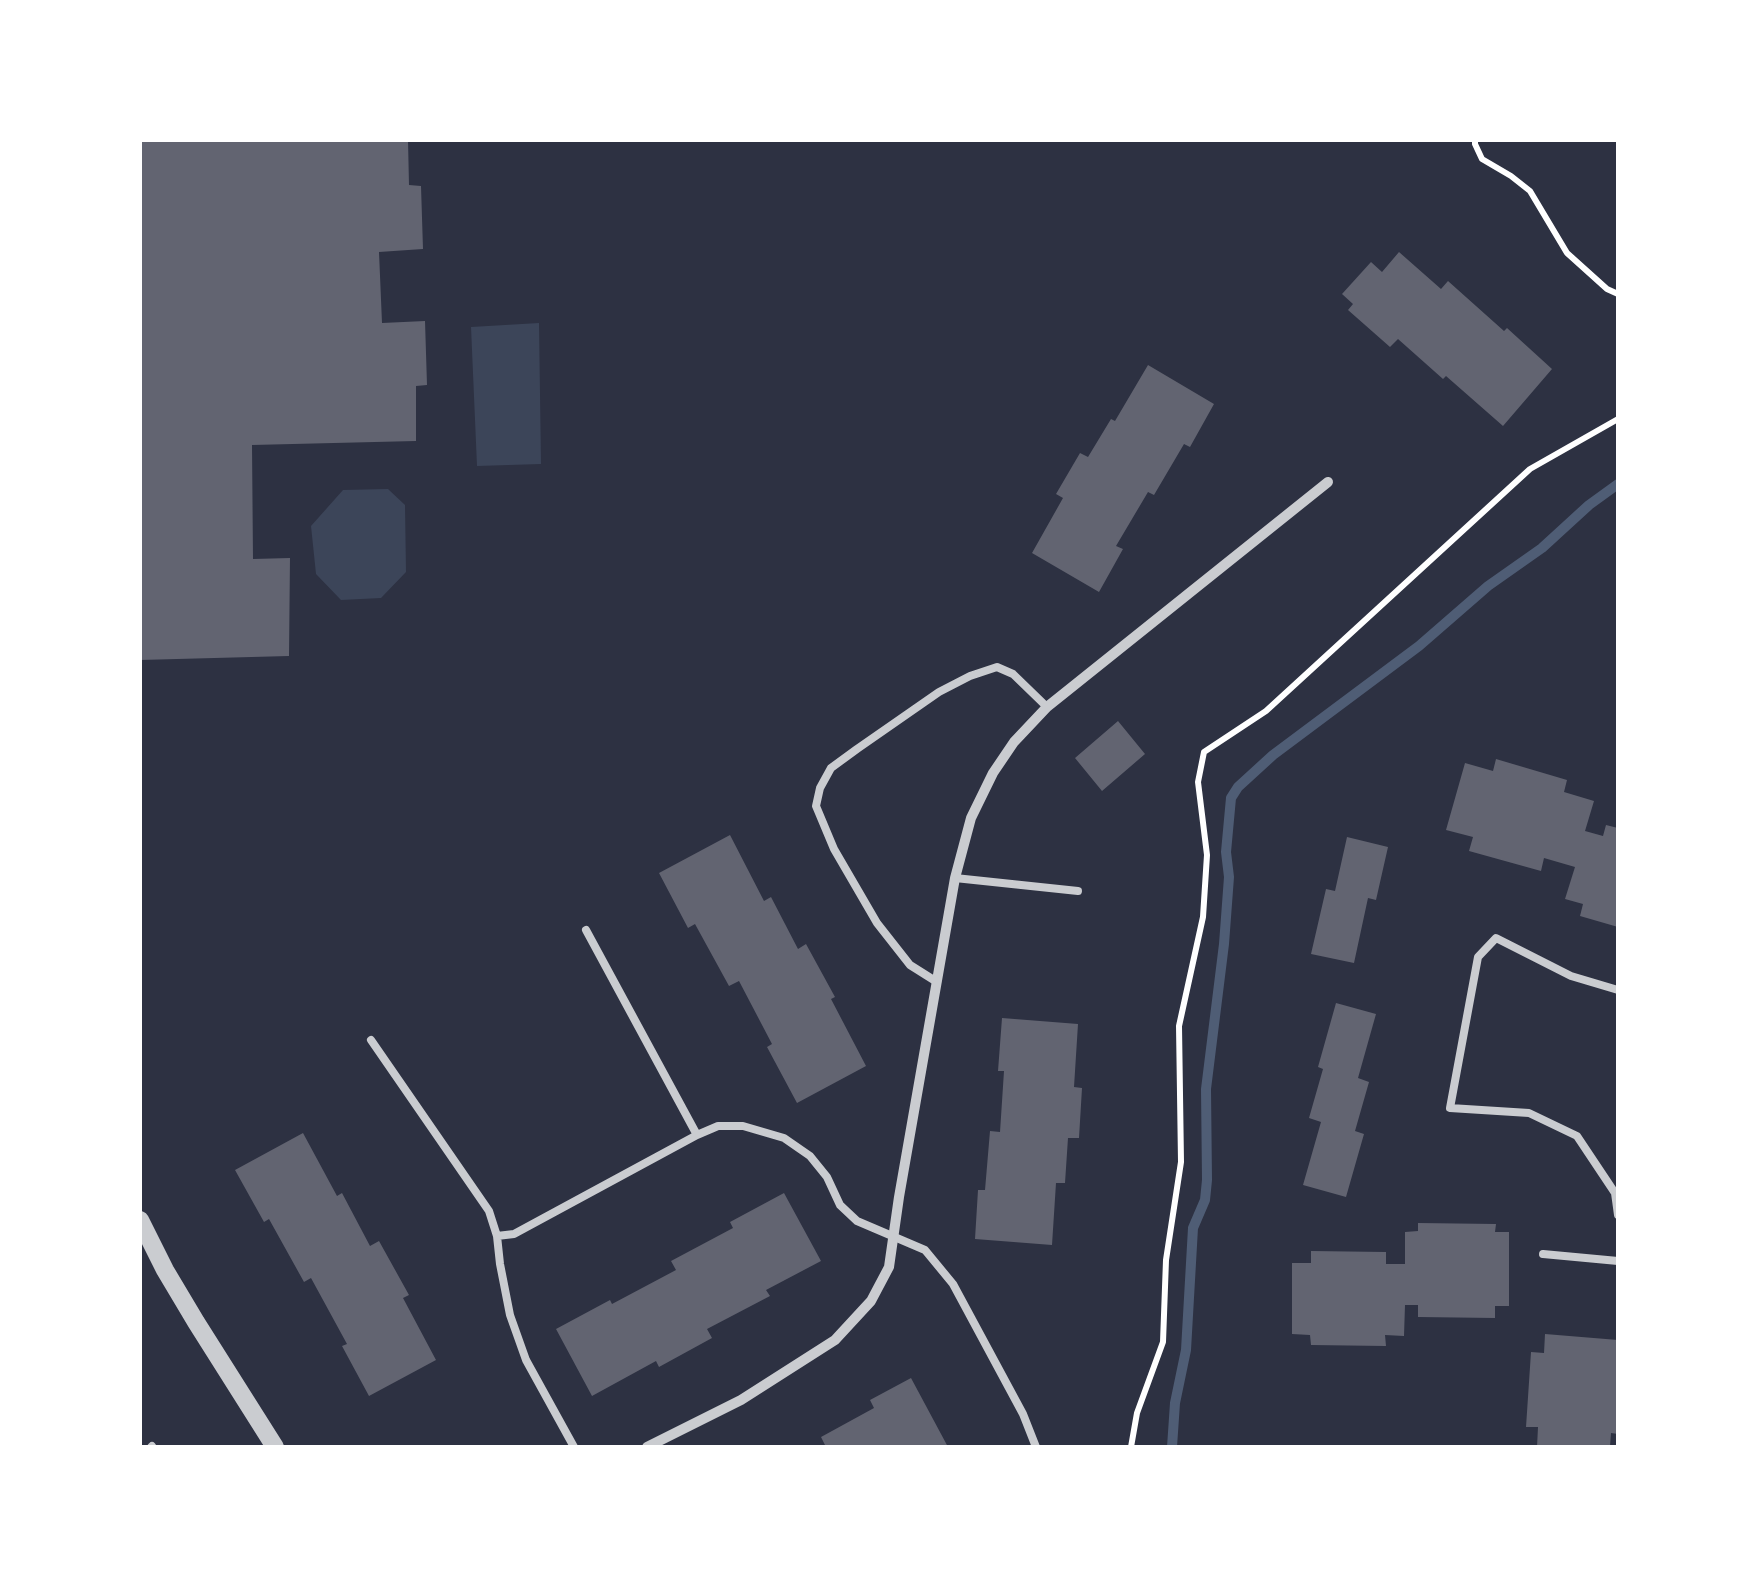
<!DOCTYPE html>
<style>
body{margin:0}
#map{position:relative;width:1758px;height:1587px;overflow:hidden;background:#2d3142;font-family:"Fira Sans Condensed",sans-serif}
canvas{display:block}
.frame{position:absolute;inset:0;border:142px solid #fff;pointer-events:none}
</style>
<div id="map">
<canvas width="1758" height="1587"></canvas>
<div class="frame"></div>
</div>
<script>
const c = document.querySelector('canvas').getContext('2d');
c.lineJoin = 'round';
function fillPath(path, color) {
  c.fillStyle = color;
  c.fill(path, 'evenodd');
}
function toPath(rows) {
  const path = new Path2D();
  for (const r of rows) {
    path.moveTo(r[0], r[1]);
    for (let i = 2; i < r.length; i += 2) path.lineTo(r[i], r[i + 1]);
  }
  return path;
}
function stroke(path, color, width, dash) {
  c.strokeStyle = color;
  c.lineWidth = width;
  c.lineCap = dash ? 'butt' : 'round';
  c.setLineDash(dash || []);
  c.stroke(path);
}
const green = toPath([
 [539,323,541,464,477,466,471,327],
 [388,489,405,505,406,572,381,598,341,600,316,574,311,526,343,490]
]);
const stream = toPath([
 [1172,1447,1175,1403,1186,1350,1193,1228,1205,1200,1207,1180,1206,1089,1224,944,1229,877,1226,852,1231,798,1238,787,1273,755,1419,646,1488,586,1542,548,1589,505,1618,484]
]);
const building = toPath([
 [140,140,408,140,409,185,421,186,423,249,379,252,382,323,425,321,427,385,416,386,416,441,252,445,253,559,290,558,289,656,140,660],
 [1399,252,1441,289,1448,281,1504,331,1507,328,1552,369,1503,426,1446,376,1443,379,1398,339,1390,347,1348,310,1353,304,1342,294,1371,262,1382,272],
 [1148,365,1214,404,1190,447,1184,444,1154,495,1148,492,1116,546,1123,549,1099,592,1032,553,1063,498,1056,494,1080,453,1088,457,1111,419,1115,421],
 [1118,721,1145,754,1102,791,1075,758],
 [1496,759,1567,780,1564,792,1594,801,1585,831,1603,836,1606,825,1618,828,1618,927,1580,916,1583,904,1565,899,1575,867,1544,858,1541,871,1469,851,1473,837,1446,830,1465,763,1493,771],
 [730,835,764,901,771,897,798,949,806,944,835,997,831,999,866,1066,797,1103,767,1047,772,1044,739,981,729,986,695,924,688,928,659,873],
 [1347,837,1388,847,1376,900,1368,898,1354,963,1311,954,1326,889,1335,891],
 [1336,1003,1376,1014,1358,1078,1369,1082,1355,1131,1364,1134,1346,1197,1303,1185,1321,1122,1309,1118,1323,1069,1318,1067],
 [1002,1018,1078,1024,1074,1087,1082,1088,1079,1138,1068,1138,1065,1183,1056,1183,1052,1245,975,1239,978,1190,985,1190,990,1131,1000,1132,1004,1071,998,1071],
 [303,1133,337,1196,342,1193,370,1246,379,1241,409,1295,403,1298,436,1360,369,1396,342,1346,347,1344,311,1278,304,1282,269,1219,264,1222,235,1170],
 [784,1193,821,1261,766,1290,770,1296,707,1329,712,1338,659,1367,656,1361,592,1396,556,1329,610,1300,612,1304,676,1270,671,1261,733,1228,730,1222],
 [1418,1223,1496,1224,1495,1232,1509,1232,1509,1306,1495,1306,1495,1318,1418,1317,1418,1305,1405,1305,1404,1336,1385,1335,1386,1346,1311,1345,1310,1335,1292,1334,1292,1263,1311,1263,1311,1251,1386,1252,1386,1264,1405,1264,1405,1232,1418,1231],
 [1545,1334,1618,1340,1618,1434,1611,1433,1610,1447,1537,1447,1538,1427,1526,1427,1531,1352,1544,1353],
 [911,1378,948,1447,826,1447,821,1437,874,1408,870,1400]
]);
const path = toPath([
 [1475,140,1475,144,1482,159,1511,176,1530,191,1567,253,1607,289,1618,294],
 [1131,1447,1137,1413,1163,1342,1166,1260,1181,1162,1179,1026,1203,917,1207,855,1198,782,1204,752,1266,711,1530,469,1618,419]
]);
const service = toPath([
 [955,878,1078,891],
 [586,930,697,1135],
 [937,982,910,965,877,923,834,849,816,806,820,788,831,768,857,749,939,692,970,676,997,667,1013,674,1047,707],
 [1618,990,1571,976,1496,938,1478,957,1450,1108,1529,1113,1577,1136,1615,1193,1618,1215],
 [371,1040,489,1211,497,1236],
 [1543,1254,1618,1261],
 [151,1447,152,1446],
 [574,1447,526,1360,510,1315,500,1264,497,1236,514,1234,697,1135,718,1126,743,1126,784,1138,810,1156,827,1177,840,1205,857,1221,925,1250,953,1284,1023,1414,1036,1447]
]);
const minor = toPath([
 [647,1447,741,1400,835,1340,871,1301,889,1267,899,1197,955,878,971,818,993,773,1014,742,1047,707,1328,482]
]);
const tertiary = toPath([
 [140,1220,165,1270,196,1322,275,1447]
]);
fillPath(green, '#3c4559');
stroke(stream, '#4f5d75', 10);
fillPath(building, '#626471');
stroke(path, '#fff', 6);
stroke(service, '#caccd0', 8);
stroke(minor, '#caccd0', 10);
stroke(tertiary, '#caccd0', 18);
</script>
